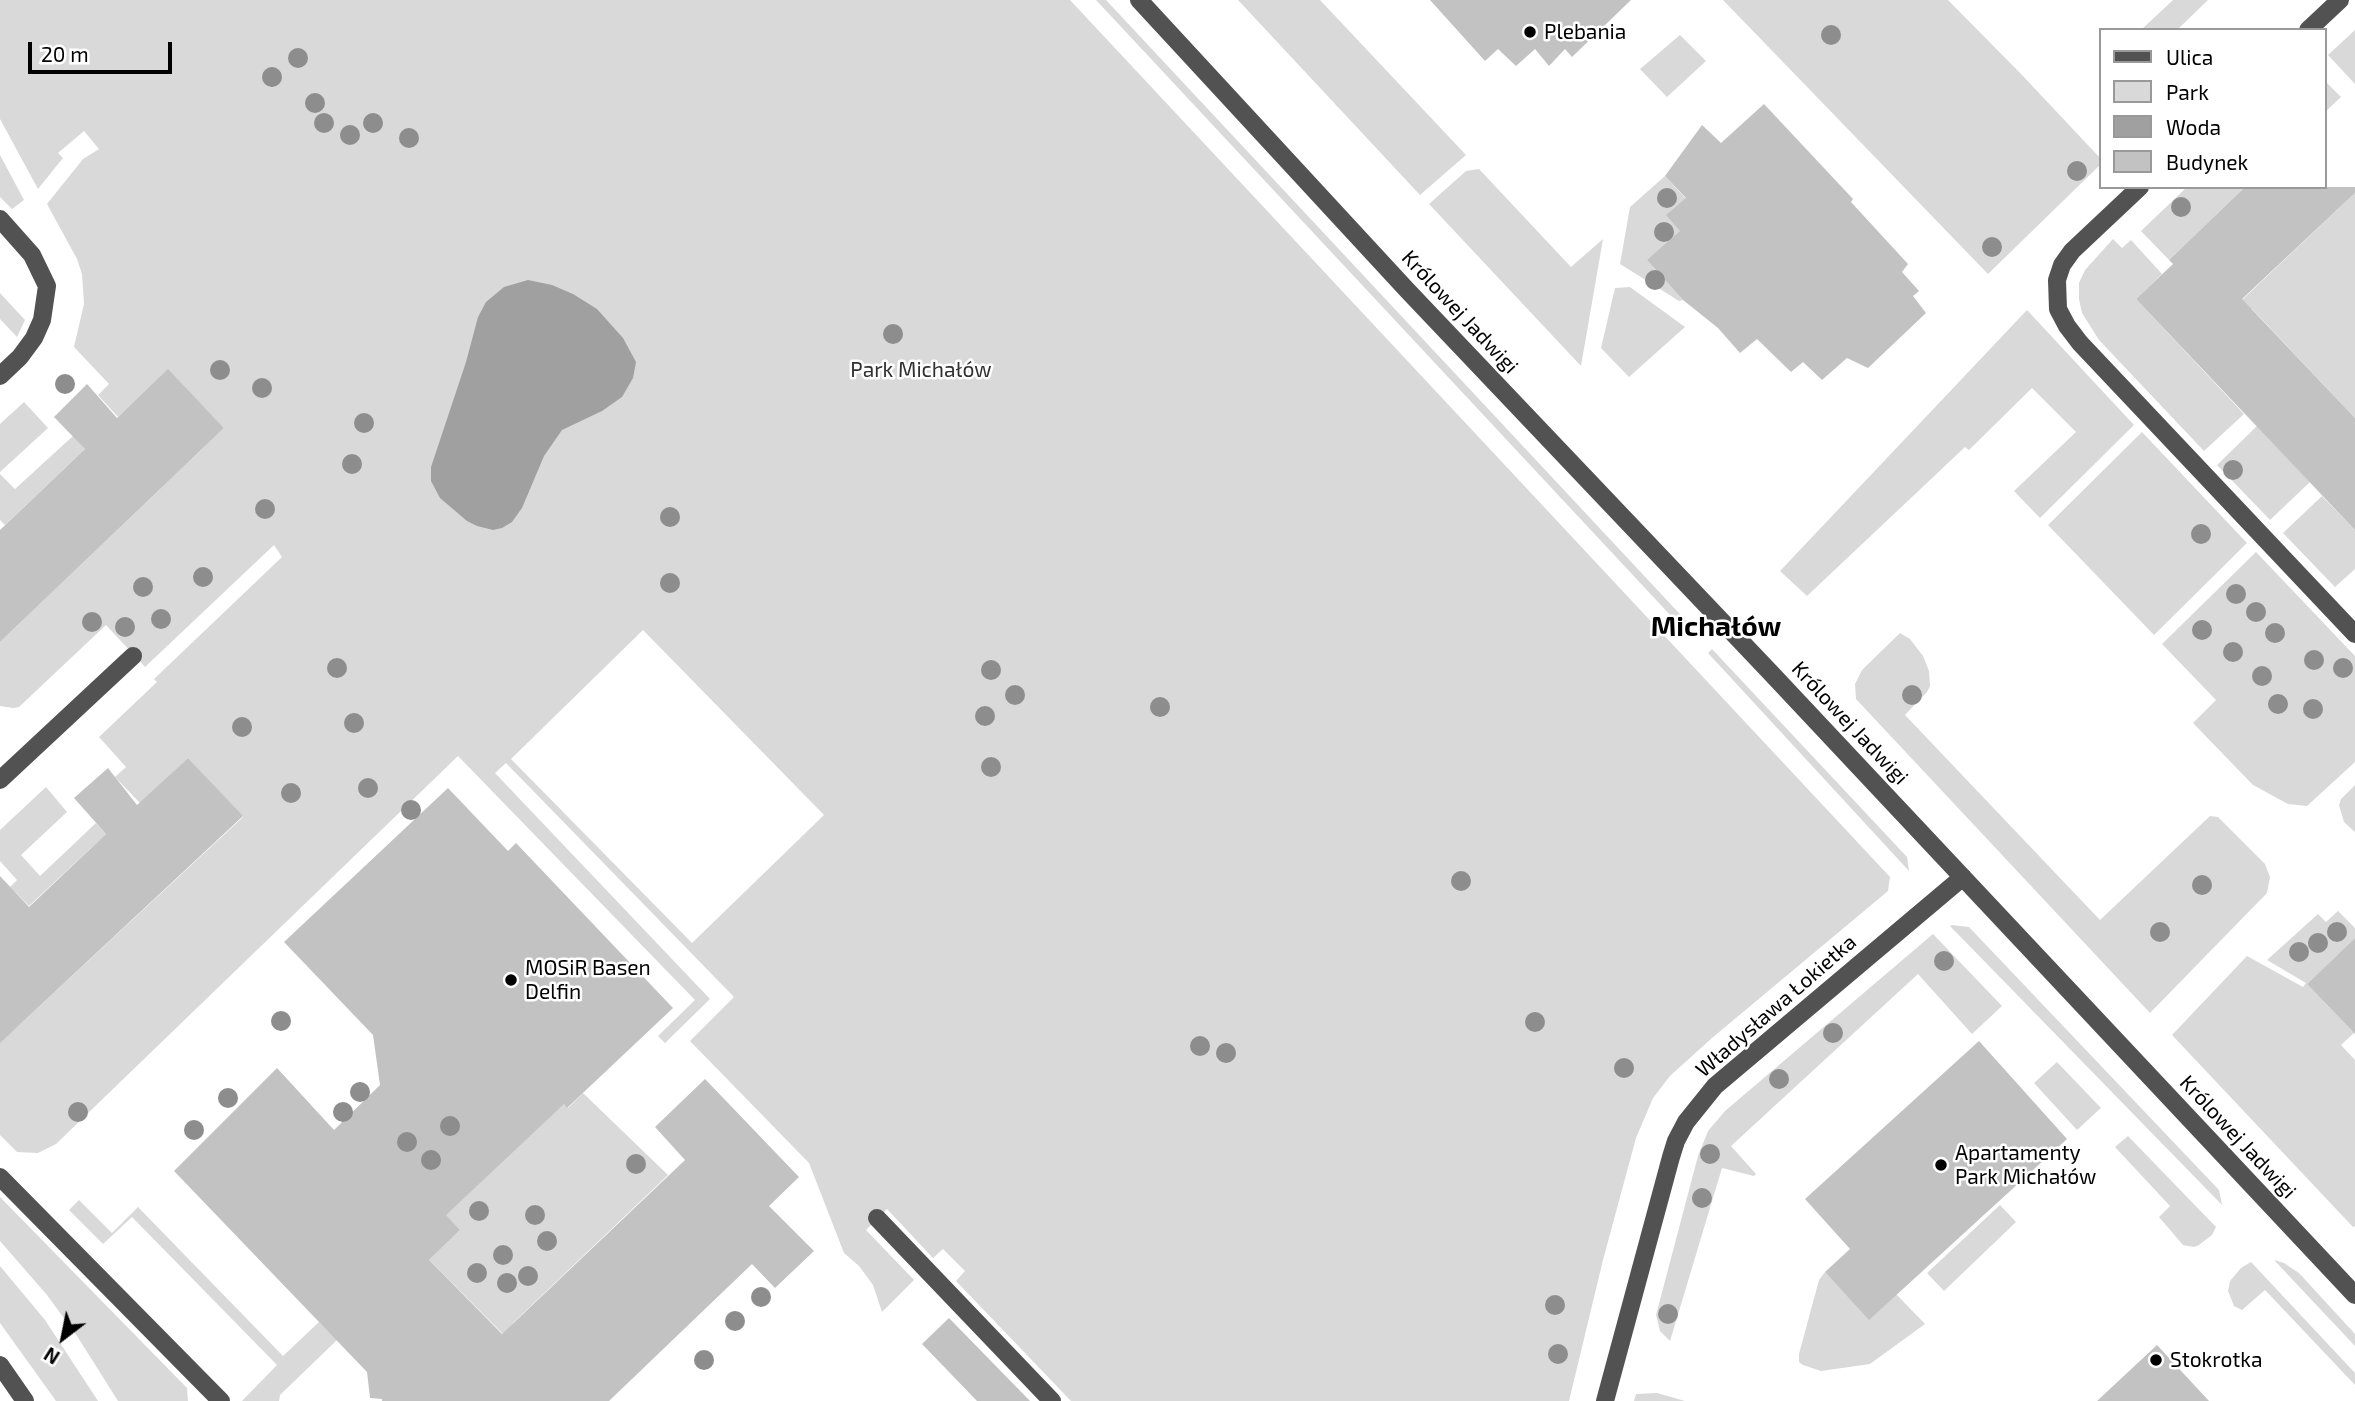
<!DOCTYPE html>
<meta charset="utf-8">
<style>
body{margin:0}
#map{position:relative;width:2355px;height:1401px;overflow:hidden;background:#fff;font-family:"Exo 2",sans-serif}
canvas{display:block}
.legend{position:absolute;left:2099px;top:28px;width:228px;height:161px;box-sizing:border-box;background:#fff;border:2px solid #999;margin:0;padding:9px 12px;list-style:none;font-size:21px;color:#000}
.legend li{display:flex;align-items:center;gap:14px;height:35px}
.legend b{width:35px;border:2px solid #999}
.north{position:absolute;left:28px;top:1303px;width:70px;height:70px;-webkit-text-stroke:5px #fff;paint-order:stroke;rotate:212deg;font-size:19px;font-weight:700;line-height:28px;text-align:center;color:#000}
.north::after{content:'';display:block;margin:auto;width:24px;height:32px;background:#000;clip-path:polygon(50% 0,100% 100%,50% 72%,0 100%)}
.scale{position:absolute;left:28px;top:42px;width:144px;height:32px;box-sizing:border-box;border:4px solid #000;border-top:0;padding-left:9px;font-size:21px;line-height:24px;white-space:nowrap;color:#000;-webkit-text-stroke:5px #fff;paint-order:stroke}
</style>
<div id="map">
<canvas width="2355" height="1401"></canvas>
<ul class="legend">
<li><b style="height:9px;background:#525252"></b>Ulica</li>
<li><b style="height:19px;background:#d9d9d9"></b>Park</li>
<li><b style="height:19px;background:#a0a0a0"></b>Woda</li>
<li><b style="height:19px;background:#c2c2c2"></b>Budynek</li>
</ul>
<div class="north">N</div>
<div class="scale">20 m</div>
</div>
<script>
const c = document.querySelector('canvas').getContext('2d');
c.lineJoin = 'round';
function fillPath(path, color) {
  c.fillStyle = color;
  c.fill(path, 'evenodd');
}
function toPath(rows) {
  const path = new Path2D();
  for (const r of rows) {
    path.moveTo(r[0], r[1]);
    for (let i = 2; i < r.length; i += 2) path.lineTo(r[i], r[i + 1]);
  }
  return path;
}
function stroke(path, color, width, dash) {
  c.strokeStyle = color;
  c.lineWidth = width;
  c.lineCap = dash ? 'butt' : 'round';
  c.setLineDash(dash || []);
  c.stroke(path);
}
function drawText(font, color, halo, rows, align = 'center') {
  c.font = font + ' "Exo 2",sans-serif';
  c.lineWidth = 5;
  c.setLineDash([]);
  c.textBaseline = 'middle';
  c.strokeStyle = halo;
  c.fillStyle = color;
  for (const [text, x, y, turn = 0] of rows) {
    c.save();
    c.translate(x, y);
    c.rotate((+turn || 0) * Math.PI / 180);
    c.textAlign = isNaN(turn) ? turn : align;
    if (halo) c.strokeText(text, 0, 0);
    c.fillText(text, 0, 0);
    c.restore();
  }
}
const green = toPath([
 [0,0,1070,0,1890,877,1888,891,1712,1038,1670,1076,1653,1098,1636,1138,1603,1260,1569,1401,1071,1401,956,1281,965,1271,943,1249,933,1258,887,1209,866,1230,914,1280,882,1312,873,1285,859,1266,844,1253,809,1163,690,1041,734,997,506,763,495,773,710,999,665,1043,658,1036,695,1000,458,756,56,1144,38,1153,17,1152,0,1135,0,1012,16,1028,243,817,188,758,140,803,115,777,126,767,99,737,157,682,154,679,282,557,274,545,145,667,106,625,19,707,13,708,0,706,0,642,224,428,168,370,118,417,98,395,109,384,74,347,84,304,82,274,77,259,47,204,83,159,99,149,84,131,58,153,63,158,38,189,0,119],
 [643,630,824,815,692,943,511,759],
 [1096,0,1106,0,1692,627,1686,632],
 [1238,0,1320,0,1466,155,1420,195],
 [1723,0,1948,0,2022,75,2101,159,2101,164,1988,274],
 [2173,0,2208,0,2177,30,2141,30],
 [2355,30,2355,84,2328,55],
 [1680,35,1706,61,1667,97,1640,69],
 [2325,81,2341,97,2325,112],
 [0,155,24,200,12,209,0,197],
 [1479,169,1571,267,1603,239,1581,366,1429,204,1466,171],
 [1665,176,1689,202,1691,242,1647,260,1683,300,1679,301,1620,264,1630,207],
 [2187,187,2245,187,2169,260,2141,231],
 [2355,193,2355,418,2252,309,2226,315],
 [2113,239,2122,248,2131,240,2162,274,2136,299,2244,414,2204,451,2099,340,2082,313,2079,299,2079,283,2085,270],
 [1630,287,1685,327,1629,377,1601,348,1615,288],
 [0,293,25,320,17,337,0,319],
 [2027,310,2134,425,2040,518,2014,491,2076,432,2032,388,1969,450,1965,447,1807,596,1780,571],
 [24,402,48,428,0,472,0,424],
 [2257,426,2310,482,2270,520,2217,465],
 [2142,432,2247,543,2154,635,2048,525],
 [73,436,85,449,5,525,0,520,0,474,15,489],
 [2322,496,2355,530,2355,569,2335,587,2283,533],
 [2256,552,2355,656,2355,762,2307,806,2288,804,2253,785,2193,723,2216,700,2162,644],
 [1900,633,1910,639,1923,656,1929,671,1930,686,1927,692,1905,715,2100,920,2210,816,2218,817,2265,864,2270,877,2267,893,2150,1013,1856,699,1855,684,1862,670],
 [1712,649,1907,857,1909,871,1708,653],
 [2355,785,2355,832,2344,822,2339,805,2341,799],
 [46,787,67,812,21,855,40,876,96,823,106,834,29,906,10,887,17,880,0,861,0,830],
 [2338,911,2355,928,2355,938,2307,984,2354,1033,2341,1045,2355,1060,2355,1226,2353,1227,2172,1035,2247,956,2303,987,2306,983,2267,960,2318,914,2326,922],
 [1952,925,1969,927,2219,1190,2222,1205,1950,926],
 [1933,934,2002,1006,1972,1034,1918,974,1731,1146,1756,1174,1754,1176,1722,1168,1670,1341,1660,1331,1656,1315,1698,1156,1708,1131,1725,1111],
 [2057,1062,2101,1108,2077,1130,2034,1083],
 [583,1093,668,1175,513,1323,505,1336,429,1260,460,1230,368,1135,564,1104,568,1108],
 [2128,1136,2216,1227,2212,1235,2199,1245,2194,1247,2183,1245,2159,1217,2170,1206,2115,1147],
 [0,1197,187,1388,188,1401,118,1401,77,1336,47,1295,0,1241],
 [79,1200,112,1233,138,1207,283,1356,319,1322,337,1340,280,1395,279,1401,242,1401,277,1365,132,1217,103,1244,69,1210],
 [2000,1205,2016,1222,1944,1291,1927,1273],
 [2274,1260,2284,1263,2299,1273,2355,1334,2355,1346],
 [2251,1262,2355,1373,2355,1385,2265,1290,2242,1310,2234,1306,2228,1291,2230,1281,2241,1268],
 [0,1266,45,1320,98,1401,56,1401,0,1323],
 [1825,1272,1869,1319,1896,1294,1925,1324,1870,1364,1821,1371,1803,1365,1799,1362,1799,1354,1819,1280],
 [1657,1393,1685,1401,1634,1401,1636,1394]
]);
const water = toPath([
 [528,280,552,285,573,294,597,309,623,338,636,362,633,378,622,397,602,411,562,430,544,456,522,508,512,522,502,528,493,530,477,526,467,521,440,498,431,481,431,467,466,362,478,317,486,302,504,287]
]);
const building = toPath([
 [1430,0,1631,0,1572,57,1565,49,1549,66,1535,49,1516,66,1498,49,1485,61],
 [1764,104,1853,199,1851,202,1908,264,1902,272,1919,291,1913,296,1926,313,1868,368,1847,358,1822,380,1803,362,1791,372,1757,339,1740,353,1718,328,1683,300,1647,260,1680,231,1666,215,1686,198,1665,176,1702,125,1721,143],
 [2245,187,2355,187,2355,193,2242,299,2355,418,2355,530,2136,299,2173,264,2169,260],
 [168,369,224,428,0,642,0,530,85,449,54,417,87,384,117,418],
 [188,758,243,816,0,1043,0,876,29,907,106,834,74,798,108,768,137,805],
 [448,788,508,851,516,843,673,1008,567,1108,564,1104,446,1215,460,1230,429,1260,502,1334,685,1160,655,1127,705,1079,799,1177,769,1206,814,1251,775,1288,752,1264,609,1401,382,1401,382,1399,370,1398,367,1372,174,1171,277,1068,334,1130,380,1085,373,1035,284,942],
 [2355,938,2355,1034,2307,984],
 [1979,1041,2067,1139,1869,1320,1825,1272,1850,1249,1805,1199],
 [949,1318,1030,1401,977,1401,922,1344],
 [2157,1345,2209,1401,2097,1401]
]);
const minor = toPath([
 [1139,0,1407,290,1770,672,2355,1295],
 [2308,30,2340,0],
 [2140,187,2072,251,2062,265,2057,280,2058,309,2067,326,2080,343,2355,634],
 [0,219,32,255,47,286,42,320,34,338,20,357,0,376],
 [0,780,133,656],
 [0,1177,221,1401],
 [877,1218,1052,1401],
 [0,1365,25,1401],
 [1605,1401,1671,1157,1676,1141,1686,1122,1715,1086,1963,877]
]);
const trees = [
 [1831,35],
 [298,58],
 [272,77],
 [315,103],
 [324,123],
 [373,123],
 [350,135],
 [409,138],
 [2077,171],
 [1667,198],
 [2181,207],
 [1664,232],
 [1992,247],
 [1655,280],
 [893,334],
 [220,370],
 [65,384],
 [262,388],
 [364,423],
 [352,464],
 [2233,470],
 [265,509],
 [670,517],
 [2201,534],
 [203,577],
 [670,583],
 [143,587],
 [2236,594],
 [2256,612],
 [161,619],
 [92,622],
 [125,627],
 [2202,630],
 [2275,633],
 [2233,652],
 [2314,660],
 [337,668],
 [2343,668],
 [991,670],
 [2262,676],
 [1015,695],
 [1912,695],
 [2278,704],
 [1160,707],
 [2313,709],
 [985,716],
 [354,723],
 [242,727],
 [991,767],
 [368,788],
 [291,793],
 [411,810],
 [1461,881],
 [2202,885],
 [2160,932],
 [2337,932],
 [2318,943],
 [2299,952],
 [1944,961],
 [281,1021],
 [1535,1022],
 [1833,1033],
 [1200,1046],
 [1226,1053],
 [1624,1068],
 [1779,1079],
 [360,1092],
 [228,1098],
 [78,1112],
 [343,1112],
 [450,1126],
 [194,1130],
 [407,1142],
 [1710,1154],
 [431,1160],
 [636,1164],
 [1702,1198],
 [479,1211],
 [535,1215],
 [547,1241],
 [503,1255],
 [477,1273],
 [528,1276],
 [507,1283],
 [761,1297],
 [1555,1305],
 [1668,1314],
 [735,1321],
 [1558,1354],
 [704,1360]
];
const markers = [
 [1530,32,7,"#000"],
 [511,980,7,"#000"],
 [1941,1165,7,"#000"],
 [2156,1360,7,"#000"]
];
const poiNames = [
 ["Plebania",1544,32],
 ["MOSiR Basen",525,968],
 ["Delfin",525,992],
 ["Apartamenty",1955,1153],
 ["Park Michałów",1955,1177],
 ["Stokrotka",2170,1360]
];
const streetNames = [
 ["Królowej Jadwigi",1460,312,47],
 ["Królowej Jadwigi",1850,723,47],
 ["Władysława Łokietka",1776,1006,-41],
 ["Królowej Jadwigi",2238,1137,47]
];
const parkNames = [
 ["Park Michałów",921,370]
];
const districtNames = [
 ["Michałów",1716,627]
];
fillPath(green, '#d9d9d9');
fillPath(water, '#a0a0a0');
fillPath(building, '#c2c2c2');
stroke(minor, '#525252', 18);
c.fillStyle = '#8d8d8d';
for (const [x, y] of trees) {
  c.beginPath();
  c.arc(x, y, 10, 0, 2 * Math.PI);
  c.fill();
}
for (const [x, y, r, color] of markers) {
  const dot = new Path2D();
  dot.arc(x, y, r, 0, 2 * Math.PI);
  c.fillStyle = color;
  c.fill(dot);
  stroke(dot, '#fff', 2.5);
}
drawText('21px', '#000', '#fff', poiNames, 'left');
drawText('21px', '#000', '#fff', streetNames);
drawText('21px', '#303030', '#fff', parkNames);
drawText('bold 28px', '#000', '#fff', districtNames);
</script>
